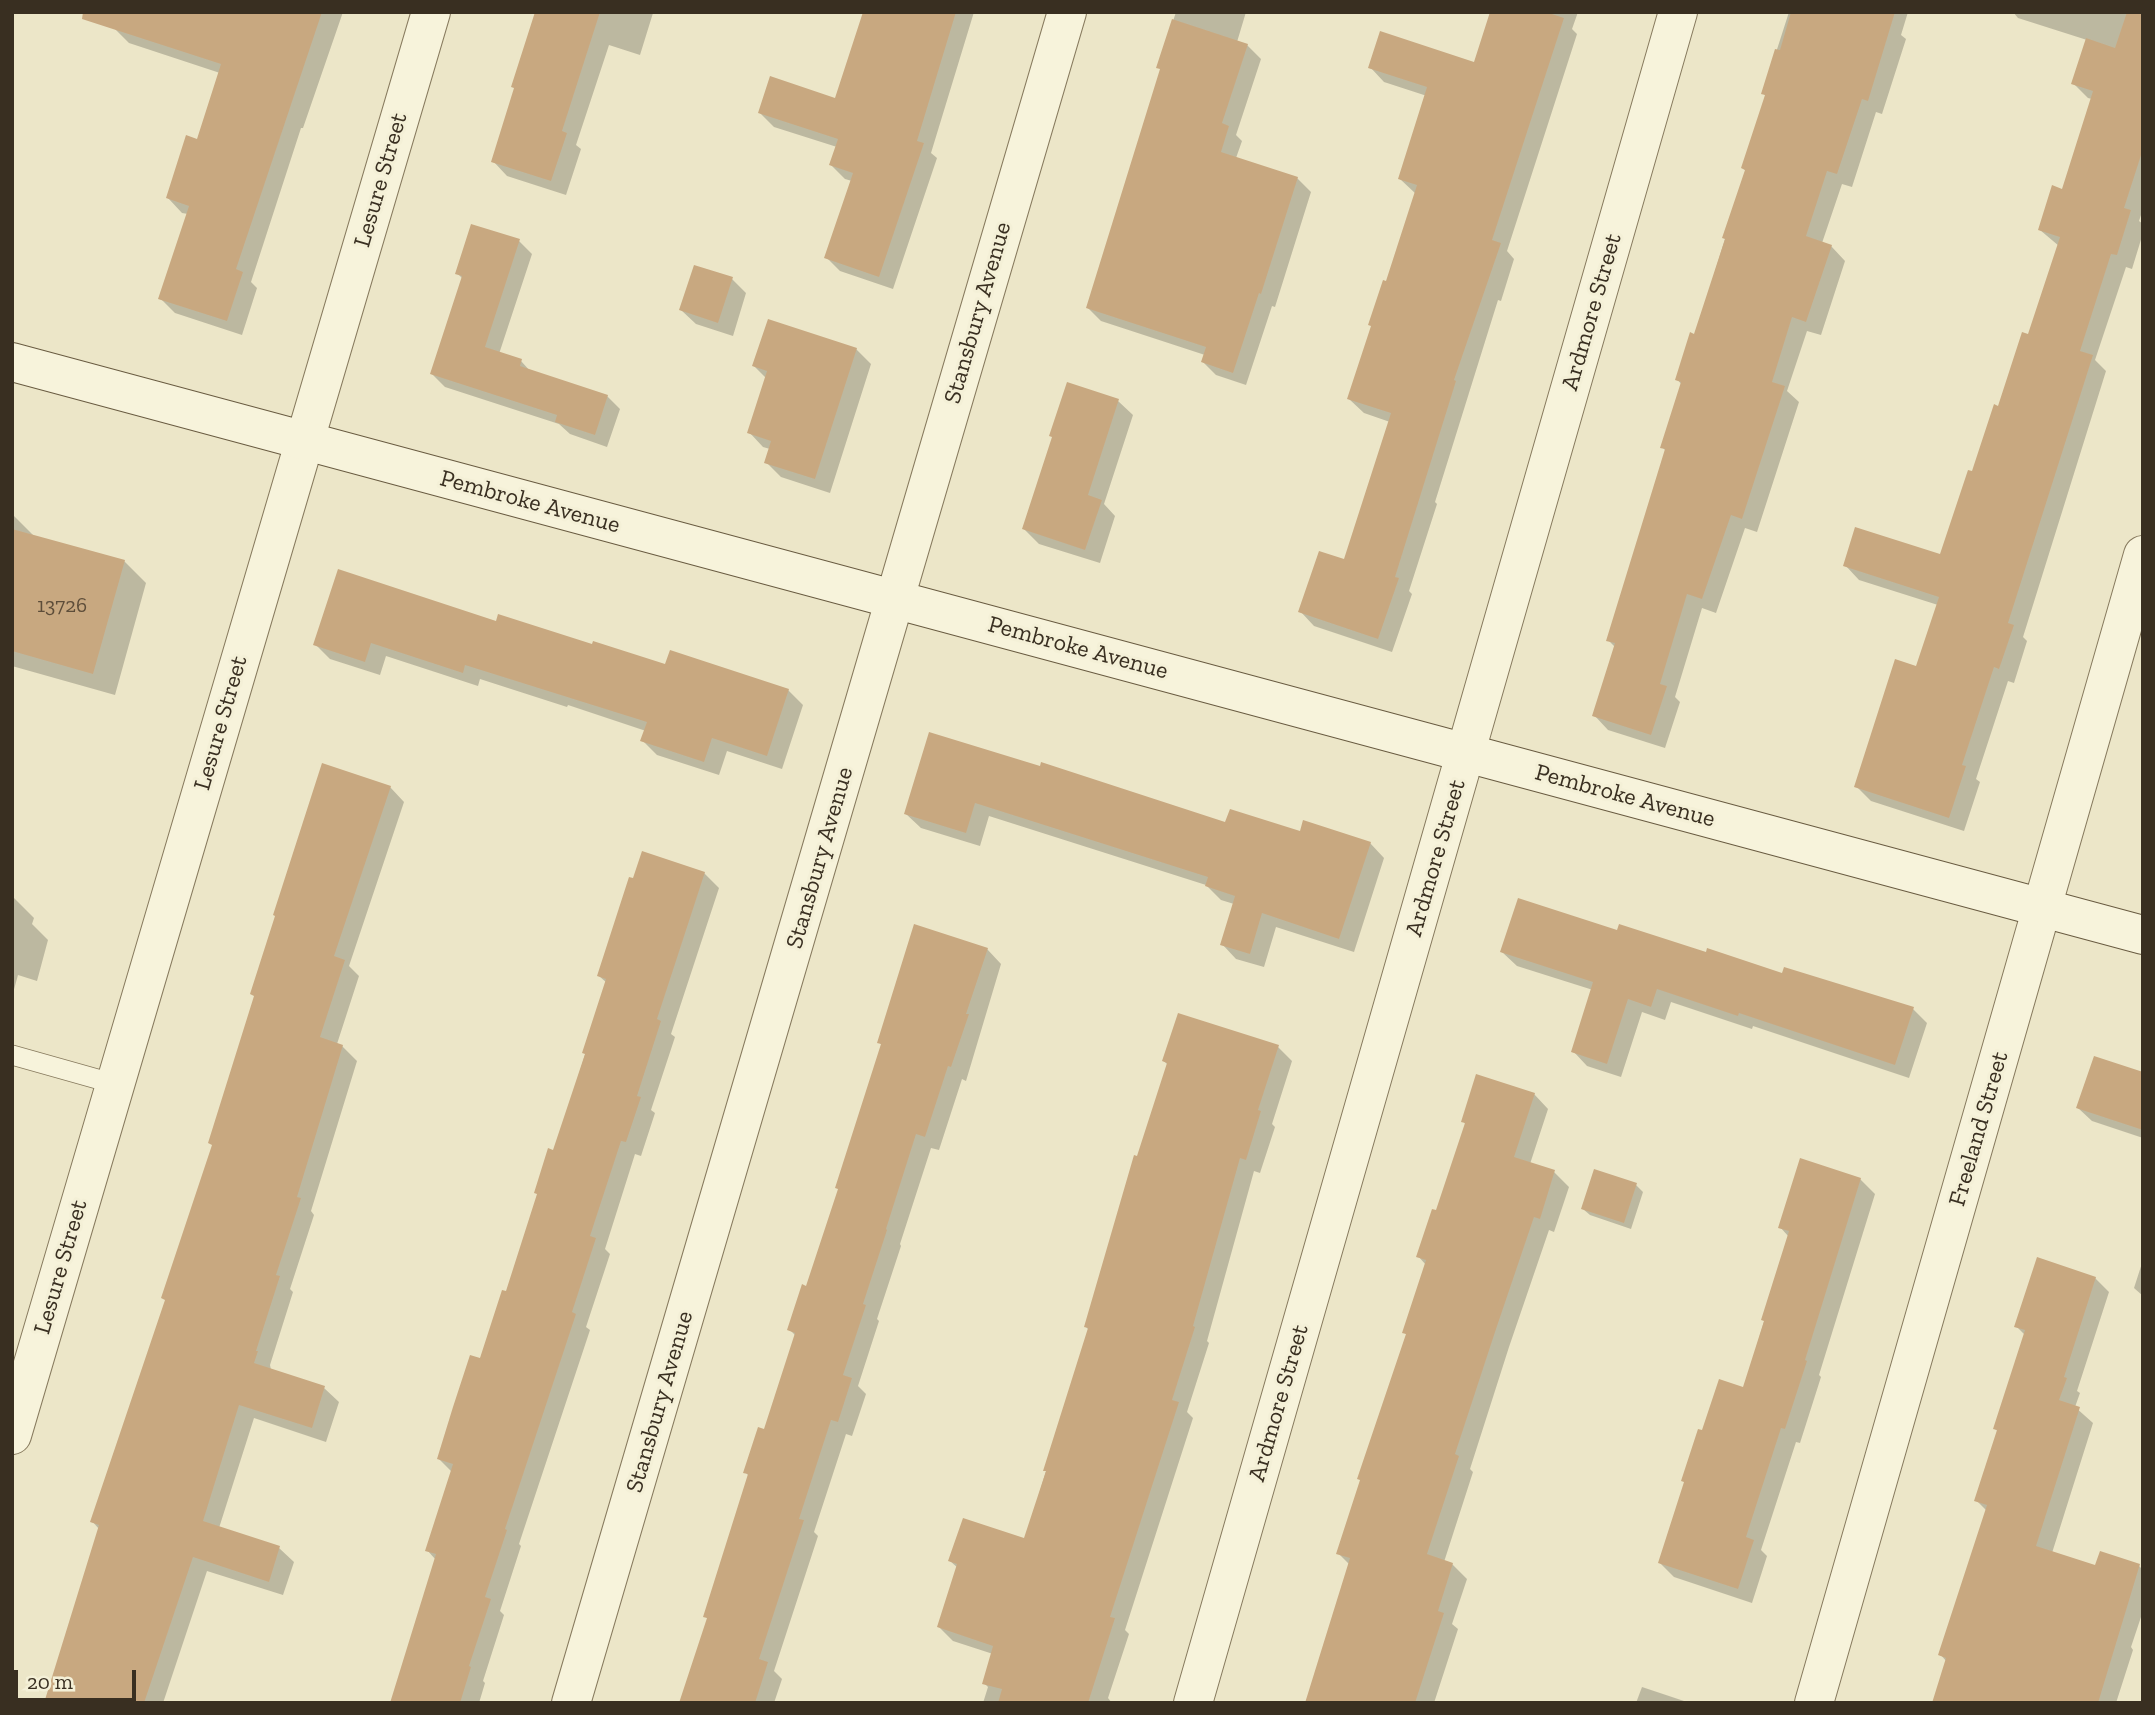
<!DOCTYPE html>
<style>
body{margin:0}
#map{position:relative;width:2155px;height:1715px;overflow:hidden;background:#ece6c8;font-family:"Zilla Slab",serif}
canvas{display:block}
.frame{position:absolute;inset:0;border:14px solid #392f21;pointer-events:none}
.scale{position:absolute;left:14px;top:1670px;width:122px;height:32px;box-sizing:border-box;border:4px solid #392f21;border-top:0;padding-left:9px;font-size:21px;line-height:24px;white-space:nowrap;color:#392f21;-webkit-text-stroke:5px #f4f0d7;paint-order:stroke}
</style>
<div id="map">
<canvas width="2155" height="1715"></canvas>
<div class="frame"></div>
<div class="scale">20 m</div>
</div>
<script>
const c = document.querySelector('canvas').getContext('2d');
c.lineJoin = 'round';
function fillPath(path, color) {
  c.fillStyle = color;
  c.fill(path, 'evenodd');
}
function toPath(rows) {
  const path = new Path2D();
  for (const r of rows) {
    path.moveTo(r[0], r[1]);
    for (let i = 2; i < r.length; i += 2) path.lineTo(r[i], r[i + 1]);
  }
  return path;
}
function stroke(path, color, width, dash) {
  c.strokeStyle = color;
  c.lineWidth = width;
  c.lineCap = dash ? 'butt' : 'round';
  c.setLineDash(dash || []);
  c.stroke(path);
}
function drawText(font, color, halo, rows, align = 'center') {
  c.font = font + ' "Zilla Slab",serif';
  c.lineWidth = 6;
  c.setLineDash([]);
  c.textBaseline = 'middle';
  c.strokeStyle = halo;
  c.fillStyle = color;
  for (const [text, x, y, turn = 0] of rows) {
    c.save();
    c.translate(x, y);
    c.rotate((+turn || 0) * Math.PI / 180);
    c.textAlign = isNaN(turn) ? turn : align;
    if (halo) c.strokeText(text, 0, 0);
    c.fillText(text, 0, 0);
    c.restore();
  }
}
const shadow = toPath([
 [230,12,343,12,303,128,301,128,251,282,257,288,242,335,175,313,160,298,188,214,182,213,168,198,198,141,220,73,129,43,114,28],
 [536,12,653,13,640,55,609,45,576,145,581,149,566,195,507,176,493,161,516,90],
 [879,12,974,12,931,153,937,158,893,289,840,271,826,257,852,181,845,179,831,165,837,147,774,127,760,113,836,100],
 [1176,12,1246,12,1237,42,1247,45,1261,59,1236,135,1242,141,1236,158,1297,178,1311,192,1275,307,1272,306,1246,385,1216,375,1203,362,1205,355,1101,321,1088,308,1162,70,1158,67],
 [1492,12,1578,12,1572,29,1577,34,1507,251,1514,259,1501,301,1498,300,1435,502,1437,504,1409,591,1412,594,1392,652,1314,626,1300,611,1345,562,1390,422,1364,413,1349,399,1416,194,1400,179,1427,96,1384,82,1370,67,1475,64],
 [1789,12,1908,12,1901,35,1906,39,1882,114,1876,112,1852,187,1842,184,1822,243,1831,246,1845,261,1821,335,1807,331,1787,391,1799,402,1757,532,1745,528,1716,613,1702,608,1675,697,1680,702,1665,748,1608,730,1594,715,1616,648,1608,640,1666,451,1662,447,1682,385,1677,379,1695,336,1746,171,1743,168,1766,96,1763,93],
 [2013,12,2143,12,2143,209,2139,221,2143,224,2143,233,2132,269,2126,267,2095,360,2106,371,2023,637,2027,641,2014,683,2008,681,1976,779,1980,782,1964,831,1871,801,1856,786,1917,668,1938,605,1859,580,1845,565,1941,556,2029,336,2059,246,2040,230,2064,191,2092,99,2088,98,2073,83,2087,40,2018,18],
 [519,241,532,254,499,354,521,361,531,372,607,396,620,409,607,447,570,434,559,424,445,387,432,374,463,279,457,273],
 [732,279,746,293,733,336,696,324,681,310],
 [856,349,871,364,830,493,781,477,766,462,770,449,763,447,749,432,766,378,754,366],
 [1118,401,1133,415,1104,504,1115,516,1100,563,1039,544,1024,529],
 [12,514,35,537,124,561,146,583,115,695,12,666],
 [497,624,667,666,788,690,803,705,782,769,727,751,719,775,657,755,642,740,646,731,568,705,567,707,480,679,478,686,386,656,380,675,330,659,315,644],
 [930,734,1227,824,1370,843,1384,858,1354,952,1276,927,1264,967,1236,959,1222,944,1234,904,1221,900,1206,885,989,816,980,846,921,828,906,814],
 [390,787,404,802,349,966,359,976,337,1044,342,1046,357,1061,311,1211,314,1215,290,1289,293,1292,270,1365,271,1370,324,1388,339,1402,326,1442,254,1418,219,1528,279,1548,294,1562,283,1595,207,1571,163,1703,45,1703,99,1529,92,1521],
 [704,873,719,888,671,1034,675,1037,651,1110,655,1113,641,1156,635,1154,605,1249,610,1254,586,1327,590,1330,519,1544,521,1546,500,1611,504,1615,483,1681,485,1683,479,1703,392,1703,436,1560,427,1550,452,1472,439,1459,507,1293,555,1152,607,983,599,976],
 [12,896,34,918,32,924,48,940,37,981,18,975,13,993],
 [1618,933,1913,1009,1927,1023,1909,1078,1753,1026,1752,1029,1671,1002,1665,1020,1642,1012,1621,1077,1587,1066,1573,1051,1593,990,1517,966,1502,952],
 [987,949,1001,964,966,1081,962,1079,939,1150,931,1148,900,1244,901,1246,877,1319,879,1321,858,1386,866,1394,852,1436,846,1434,814,1532,818,1536,774,1671,782,1679,774,1703,682,1703,708,1619,705,1616,749,1476,745,1472,765,1431,796,1336,789,1329,807,1288,839,1190,882,1045,879,1042],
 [1278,1047,1292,1061,1272,1124,1275,1127,1260,1173,1254,1171,1207,1341,1209,1343,1187,1412,1193,1418,1125,1630,1129,1634,1108,1698,1112,1703,983,1703,988,1687,984,1683,993,1654,953,1641,939,1627,958,1568,950,1561,1025,1540,1089,1330,1086,1327,1168,1065,1164,1061],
 [2143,1073,2143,1138,2092,1121,2078,1108],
 [1534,1094,1548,1109,1530,1164,1554,1172,1569,1187,1554,1232,1549,1230,1509,1347,1470,1469,1473,1472,1444,1562,1452,1564,1467,1579,1452,1624,1458,1629,1434,1703,1308,1703,1350,1565,1338,1553,1408,1336,1404,1332,1426,1265,1418,1256,1437,1212,1466,1125,1463,1121],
 [1860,1179,1875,1194,1819,1375,1821,1377,1800,1443,1796,1442,1761,1550,1767,1556,1752,1603,1674,1577,1660,1563,1703,1432,1744,1389,1789,1237,1780,1227],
 [1636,1185,1643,1192,1631,1229,1590,1215,1583,1209],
 [2143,1260,2143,1296,2134,1288],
 [2095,1278,2109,1292,2077,1391,2080,1393,2075,1407,2093,1423,2052,1553,2096,1567,2139,1566,2143,1570,2143,1611,2131,1647,2133,1650,2116,1703,1934,1703,1947,1662,1940,1654,1987,1511,1976,1500,1999,1432,1995,1429,2025,1335,2016,1326],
 [1642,1687,1690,1703,1636,1703]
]);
const building = toPath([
 [83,12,322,12,236,269,243,272,227,321,158,299,189,206,166,198,186,135,197,139,221,64,82,19],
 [535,12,600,12,562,131,567,133,551,181,491,162,514,88,511,87],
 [863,12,956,12,917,141,924,143,879,277,824,258,853,173,829,165,838,139,758,113,770,76,835,98],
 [1490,12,1546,12,1564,18,1492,240,1501,243,1454,380,1456,381,1395,577,1399,578,1378,639,1298,612,1319,551,1344,559,1391,413,1347,399,1371,326,1368,325,1383,280,1386,281,1417,185,1398,179,1427,87,1368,68,1380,31,1474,62],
 [1791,12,1895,12,1868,101,1862,99,1837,174,1827,171,1806,236,1832,245,1806,322,1792,317,1772,382,1785,386,1742,519,1731,515,1702,599,1687,594,1660,684,1667,686,1651,735,1592,716,1615,643,1606,641,1665,449,1660,448,1681,382,1675,380,1690,332,1694,334,1725,239,1722,238,1745,170,1741,168,1765,95,1761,94,1775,49,1780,50],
 [2127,12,2143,12,2143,149,2124,208,2131,210,2117,255,2111,254,2080,351,2093,355,2008,623,2014,625,1999,669,1994,667,1962,765,1966,766,1949,818,1854,787,1895,659,1916,666,1939,597,1843,566,1855,527,1940,554,1968,470,1972,471,1994,404,1998,406,2022,332,2028,334,2060,237,2038,230,2052,185,2062,189,2093,91,2071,84,2086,38,2115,48],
 [1172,19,1248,44,1222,123,1229,126,1221,152,1298,177,1261,294,1259,293,1233,373,1201,362,1206,347,1086,308,1160,69,1156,68],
 [471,224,520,239,485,347,522,359,520,366,608,395,595,435,555,422,557,415,430,374,462,276,455,274],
 [694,265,733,277,718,323,679,310],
 [768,319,857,348,815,479,764,463,771,441,747,433,767,371,752,366],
 [1067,382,1119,399,1088,495,1102,500,1085,550,1022,529,1052,437,1049,436],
 [12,529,125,560,93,674,12,651],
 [338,569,496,621,498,614,592,644,593,641,665,664,670,650,789,689,767,756,712,738,704,762,640,741,647,722,465,665,463,673,371,643,365,662,313,645],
 [929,732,1040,766,1041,762,1225,822,1230,809,1300,831,1303,820,1371,842,1339,939,1262,913,1250,954,1220,945,1235,896,1205,886,1208,877,975,803,966,833,904,814],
 [322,763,391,786,334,956,345,960,320,1037,343,1045,297,1197,301,1198,276,1275,280,1276,256,1351,258,1351,254,1363,325,1386,312,1428,239,1405,203,1521,280,1546,269,1582,193,1557,144,1703,44,1703,99,1525,90,1522,165,1300,161,1298,212,1145,208,1143,254,996,250,994,275,916,273,915],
 [642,851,705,872,657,1019,661,1021,637,1096,641,1097,626,1142,621,1141,590,1236,596,1238,572,1312,576,1314,505,1529,507,1530,485,1597,491,1599,469,1666,471,1667,460,1703,390,1703,436,1554,425,1551,453,1464,437,1459,453,1407,470,1355,480,1358,502,1290,506,1291,537,1194,534,1193,548,1148,553,1150,585,1054,582,1053,606,979,597,976,629,877,633,878],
 [1518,898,1617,930,1619,924,1706,952,1707,948,1782,973,1784,967,1914,1007,1895,1065,1739,1013,1738,1016,1657,989,1651,1007,1628,999,1607,1064,1571,1052,1593,982,1500,952],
 [914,924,988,948,966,1014,969,1014,951,1067,948,1066,925,1137,916,1134,886,1229,887,1230,863,1304,866,1305,843,1375,852,1378,838,1422,831,1420,799,1519,804,1520,759,1659,768,1662,755,1703,679,1703,707,1618,703,1617,748,1474,743,1473,758,1427,764,1429,795,1333,787,1330,802,1284,806,1286,838,1189,835,1188,881,1044,877,1043],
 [1178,1013,1279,1045,1258,1110,1261,1111,1246,1160,1240,1158,1193,1326,1195,1327,1172,1400,1179,1402,1110,1617,1115,1618,1088,1703,998,1703,1002,1689,982,1684,993,1646,937,1627,957,1564,948,1561,963,1518,1024,1538,1046,1471,1043,1471,1088,1328,1084,1327,1134,1155,1137,1156,1167,1063,1162,1061],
 [2094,1056,2143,1072,2143,1130,2076,1108],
 [1476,1074,1535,1093,1514,1157,1555,1170,1540,1219,1534,1217,1495,1332,1455,1454,1459,1456,1427,1554,1453,1563,1438,1611,1444,1613,1415,1703,1305,1703,1350,1558,1336,1554,1360,1480,1357,1479,1406,1334,1402,1333,1426,1260,1416,1257,1432,1209,1436,1210,1465,1123,1461,1122],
 [1800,1158,1861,1178,1805,1360,1807,1361,1785,1429,1781,1428,1746,1537,1754,1540,1738,1589,1658,1563,1684,1482,1681,1481,1698,1429,1702,1430,1719,1379,1743,1387,1764,1321,1761,1320,1789,1231,1778,1228],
 [1594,1169,1637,1183,1624,1223,1581,1209],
 [2037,1257,2096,1277,2064,1377,2067,1378,2059,1400,2080,1407,2036,1546,2095,1565,2100,1551,2140,1564,2098,1703,1932,1703,1946,1658,1938,1655,1987,1505,1974,1501,1997,1430,1993,1429,2025,1330,2014,1327]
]);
const lane = toPath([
 [12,1055,115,1084]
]);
const street = toPath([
 [12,1435,431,12],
 [571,1703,1067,12],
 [1193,1703,1678,12],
 [1814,1703,2143,555]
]);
const secondary = toPath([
 [12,362,2143,935]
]);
const numberNames = [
 ["13726",62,606]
];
const streetNames = [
 ["Lesure Street",381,180,-74],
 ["Ardmore Street",1592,312,-74],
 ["Stansbury Avenue",978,313,-74],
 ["Pembroke Avenue",530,502,15],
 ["Pembroke Avenue",1078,648,15],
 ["Lesure Street",221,723,-74],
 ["Pembroke Avenue",1625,796,15],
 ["Stansbury Avenue",820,858,-74],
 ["Ardmore Street",1436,858,-74],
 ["Freeland Street",1979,1129,-74],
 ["Lesure Street",61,1267,-74],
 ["Stansbury Avenue",660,1402,-74],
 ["Ardmore Street",1279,1403,-74]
];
fillPath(shadow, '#0003');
fillPath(building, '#c8a880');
stroke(lane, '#877a5e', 21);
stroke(street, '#877a5e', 40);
stroke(secondary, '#695b41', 40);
stroke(lane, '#f7f3db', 19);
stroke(street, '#f7f3db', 38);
stroke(secondary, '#f7f3db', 38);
drawText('21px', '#5d4d39', null, numberNames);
drawText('24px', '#392f21', '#f4f0d7', streetNames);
</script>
